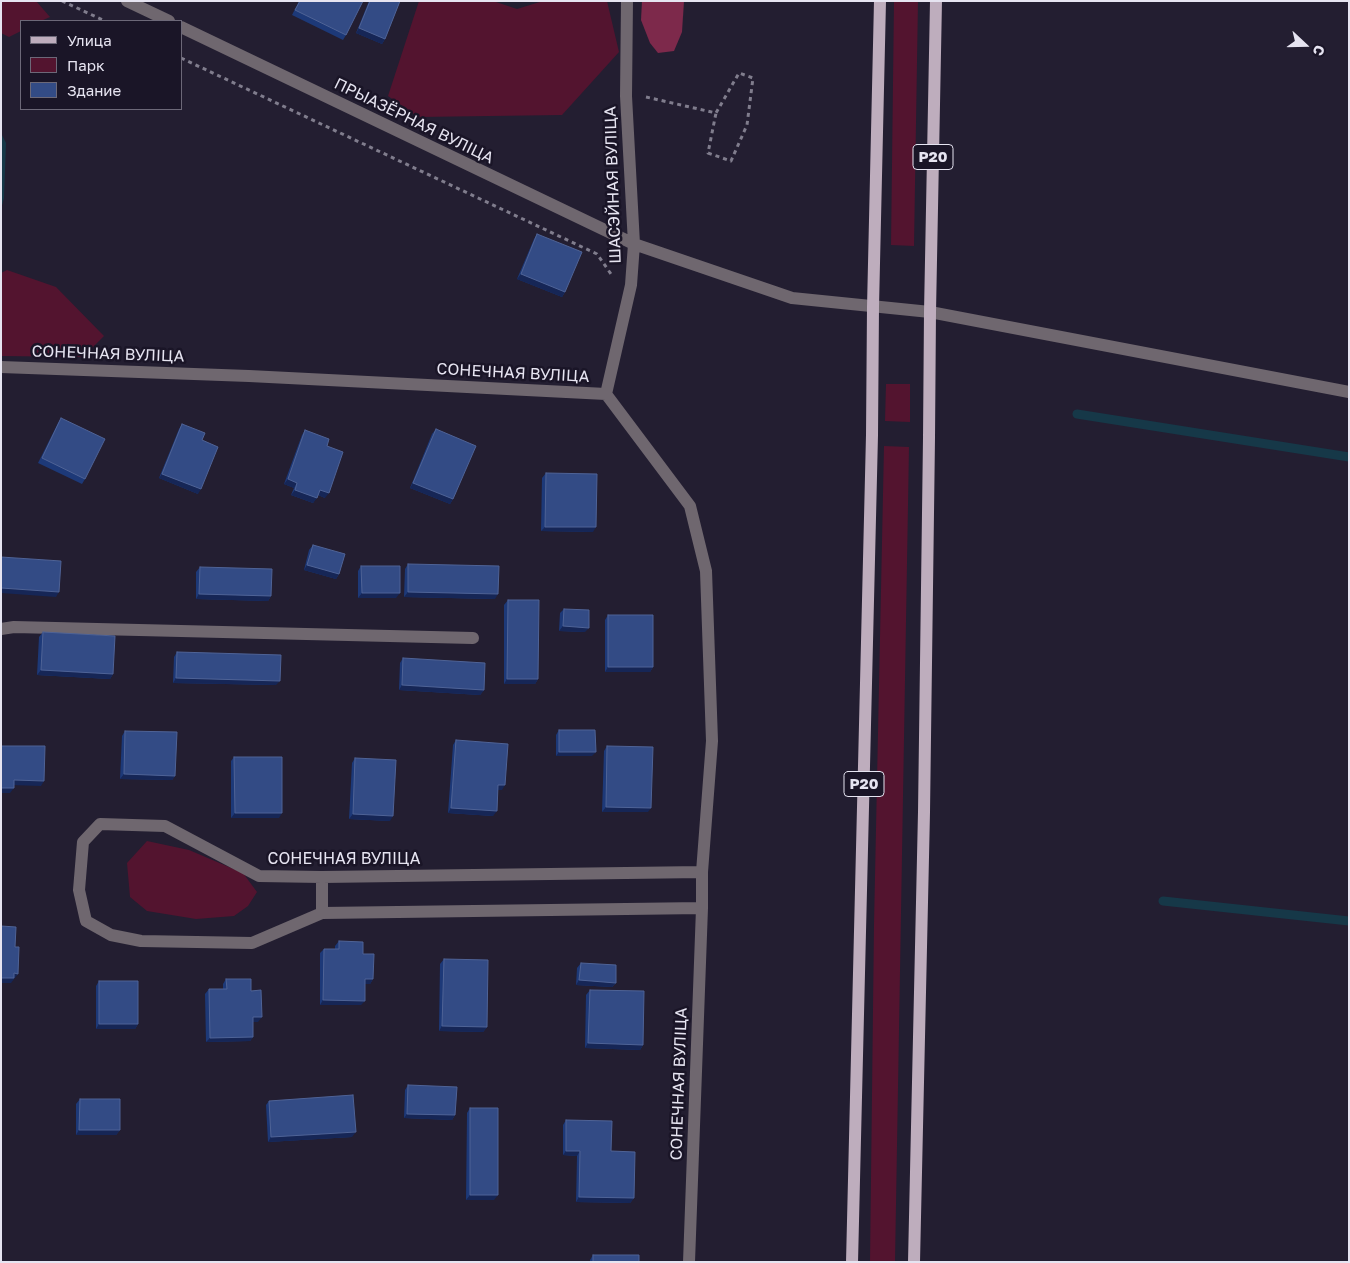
<!DOCTYPE html>
<meta charset="utf-8">
<style>
body{margin:0}
#map{position:relative;width:1350px;height:1263px;overflow:hidden;background:#231e31;font-family:"Golos Text",sans-serif}
canvas{display:block}
.frame{position:absolute;inset:0;border:2px solid #e6e4f1;pointer-events:none}
.legend{position:absolute;left:20px;top:20px;width:162px;height:90px;box-sizing:border-box;background:#1a1527;border:1px solid #6c6878;margin:0;padding:6px 9px;list-style:none;font-size:15px;color:#e6e4f1}
.legend li{display:flex;align-items:center;gap:10px;height:25px}
.legend b{width:25px;border:1px solid #6c6878}
.north{position:absolute;left:1280px;top:20px;width:50px;height:50px;-webkit-text-stroke:4px #1a1527;paint-order:stroke;rotate:111deg;font-size:14px;font-weight:700;line-height:20px;text-align:center;color:#e6e4f1}
.north::after{content:'';display:block;margin:auto;width:18px;height:22px;background:#e6e4f1;clip-path:polygon(50% 0,100% 100%,50% 72%,0 100%)}
</style>
<div id="map">
<canvas width="1350" height="1263"></canvas>
<div class="frame"></div>
<ul class="legend">
<li><b style="height:6px;background:#beadbd"></b>Улица</li>
<li><b style="height:14px;background:#53142f"></b>Парк</li>
<li><b style="height:14px;background:#334b85"></b>Здание</li>
</ul>
<div class="north">С</div>
</div>
<script>
const c = document.querySelector('canvas').getContext('2d');
c.lineJoin = 'round';
function fillPath(path, color) {
  c.fillStyle = color;
  c.fill(path, 'evenodd');
}
function toPath(rows) {
  const path = new Path2D();
  for (const r of rows) {
    path.moveTo(r[0], r[1]);
    for (let i = 2; i < r.length; i += 2) path.lineTo(r[i], r[i + 1]);
  }
  return path;
}
function stroke(path, color, width, dash) {
  c.strokeStyle = color;
  c.lineWidth = width;
  c.lineCap = dash ? 'butt' : 'round';
  c.setLineDash(dash || []);
  c.stroke(path);
}
function drawText(font, color, halo, rows, align = 'center') {
  c.font = font + ' "Golos Text",sans-serif';
  c.lineWidth = 5;
  c.setLineDash([]);
  c.textBaseline = 'middle';
  c.strokeStyle = halo;
  c.fillStyle = color;
  for (const [text, x, y, turn = 0] of rows) {
    c.save();
    c.translate(x, y);
    c.rotate((+turn || 0) * Math.PI / 180);
    c.textAlign = isNaN(turn) ? turn : align;
    if (halo) c.strokeText(text, 0, 0);
    c.fillText(text, 0, 0);
    c.restore();
  }
}
const green = toPath([
 [1,1,36,1,50,17,41,21,21,21,21,31,9,37,1,33],
 [419,1,493,1,517,9,543,1,607,1,619,52,562,115,418,117,388,96],
 [894,1,918,1,914,246,891,245],
 [7,270,56,287,104,336,83,357,1,356,1,273],
 [886,384,910,384,910,422,885,421],
 [884,446,909,447,895,1262,870,1262,874,924],
 [147,841,189,850,243,873,257,892,248,906,234,916,196,919,147,911,130,897,127,863]
]);
const forest = toPath([
 [642,1,684,1,682,32,674,51,658,53,650,43,641,20]
]);
const water = toPath([
 [1,133,6,143,4,198,1,209]
]);
const stream = toPath([
 [1077,414,1349,457],
 [1163,901,1349,921]
]);
const path = toPath([
 [62,1,105,21],
 [181,58,597,254,611,274],
 [646,97,716,113,739,73,753,78,747,125,731,161,708,153,716,113]
]);
const minor = toPath([
 [127,1,169,21],
 [181,27,634,244,792,298,930,312,1349,392],
 [1,367,249,376,606,394,690,506,706,571,712,741,702,872,702,908,689,1262],
 [606,394,631,285,634,244,626,96,627,1],
 [1,629,14,627,473,638],
 [322,877,322,913],
 [702,908,322,913,252,943,141,941,111,935,86,921,79,890,83,842,100,824,165,826,259,876,322,877,702,872]
]);
const major = toPath([
 [852,1262,872,435,873,307,880,1],
 [914,1262,924,812,929,438,930,312,936,1]
]);
const wall = toPath([
 [299,1,363,1,346,35,343,40,292,15],
 [369,1,400,1,385,39,382,44,356,33],
 [537,234,565,292,562,297,517,279,534,239],
 [61,418,85,479,82,484,38,463,58,423],
 [182,424,202,440,198,494,159,478,179,429],
 [436,429,453,499,450,504,410,488,432,434],
 [305,430,327,446,325,498,318,495,313,503,291,495,294,488,284,484,302,435],
 [546,473,593,532,541,531,542,478],
 [313,545,339,574,336,579,304,570,309,550],
 [408,564,495,599,404,597,405,569],
 [361,566,396,598,358,598,358,571],
 [200,567,271,596,268,601,196,599,196,572],
 [508,600,538,679,535,684,504,684,504,605],
 [564,609,585,632,559,631,560,613],
 [608,615,653,667,650,672,605,672,605,620],
 [43,632,113,674,110,679,37,675,39,637],
 [177,652,276,685,173,683,174,657],
 [403,658,484,690,480,695,399,690,400,663],
 [559,730,592,756,556,756,556,735],
 [125,731,175,776,172,780,120,779,122,736],
 [456,740,502,790,498,790,493,816,448,813,453,745],
 [607,746,648,812,602,812,604,751],
 [234,757,279,818,231,818,231,761],
 [355,758,390,821,349,819,352,763],
 [339,941,363,954,373,979,370,984,365,984,361,1005,320,1005,320,953,324,949,335,949,335,946],
 [444,959,487,1027,483,1032,439,1031,440,964],
 [581,963,616,983,612,987,576,985,577,968],
 [226,979,251,991,258,1022,253,1022,253,1037,250,1041,206,1042,205,994,209,989,223,989,223,984],
 [99,981,138,1024,135,1029,96,1029,96,986],
 [590,990,643,1045,640,1050,585,1048,586,995],
 [408,1085,455,1115,452,1120,404,1118,405,1090],
 [80,1099,120,1130,116,1135,76,1135,76,1104],
 [269,1101,352,1137,268,1142,266,1105],
 [470,1108,494,1200,466,1200,467,1113],
 [566,1120,611,1151,634,1198,630,1203,576,1202,577,1156,563,1155,563,1125],
 [593,1255,639,1262,590,1262,590,1260]
]);
const shadedWall = toPath([
 [359,28,385,39,382,44,356,33],
 [521,274,565,292,562,297,517,279],
 [162,474,201,489,198,494,159,478],
 [288,479,297,483,294,488,284,484],
 [413,483,453,499,450,504,410,488],
 [295,490,317,498,313,503,291,495],
 [320,490,329,493,325,498,316,494],
 [545,527,596,527,593,532,541,531],
 [307,565,339,574,336,579,304,570],
 [1,588,59,592,56,597,1,593],
 [408,592,498,594,495,599,404,597],
 [362,593,400,593,396,598,358,598],
 [199,594,271,596,268,601,196,599],
 [563,626,589,628,585,632,559,631],
 [608,667,653,667,650,672,605,672],
 [41,670,113,674,110,679,37,675],
 [176,678,280,681,276,685,173,683],
 [507,679,538,679,535,684,504,684],
 [402,685,484,690,480,695,399,690],
 [559,752,596,752,592,756,556,756],
 [124,774,175,776,172,780,120,779],
 [14,780,44,781,41,786,10,785],
 [498,785,505,785,502,790,495,790],
 [1,788,14,788,10,793,1,793],
 [606,807,651,808,648,812,602,812],
 [451,808,497,811,493,816,448,813],
 [235,813,282,813,279,818,231,818],
 [353,814,393,816,390,821,349,819],
 [14,973,18,974,11,983,1,983,1,978],
 [365,979,373,979,370,984,361,984],
 [579,980,616,983,612,987,576,985],
 [323,1000,365,1001,361,1005,320,1005],
 [253,1017,262,1017,258,1022,250,1022],
 [99,1024,138,1024,135,1029,96,1029],
 [442,1026,487,1027,483,1032,439,1031],
 [253,1037,250,1041,206,1042,210,1038],
 [588,1043,643,1045,640,1050,585,1048],
 [407,1114,455,1115,452,1120,404,1118],
 [79,1130,120,1130,116,1135,76,1135],
 [356,1132,352,1137,268,1142,271,1137],
 [566,1151,580,1151,577,1156,563,1155],
 [470,1195,498,1195,494,1200,466,1200],
 [579,1197,634,1198,630,1203,576,1202]
]);
const building = toPath([
 [300,1,363,1,346,35,295,10,300,1],
 [370,1,400,1,385,39,359,28,370,1],
 [537,234,582,252,565,292,521,274,537,234],
 [61,418,105,439,85,479,42,458,61,418],
 [182,424,205,433,202,440,218,447,201,489,162,474,182,424],
 [436,429,476,446,453,499,413,483,436,429],
 [305,430,329,439,327,446,343,452,329,493,320,490,317,498,295,490,297,483,288,479,305,430],
 [546,473,597,474,596,527,545,527,546,473],
 [313,545,345,554,339,574,307,565,313,545],
 [1,557,61,561,59,592,1,588,1,557],
 [408,564,499,566,498,594,408,592,408,564],
 [361,566,400,566,400,593,362,593,361,566],
 [200,567,272,569,271,596,199,594,200,567],
 [508,600,539,600,538,679,507,679,508,600],
 [564,609,589,610,589,628,563,626,564,609],
 [608,615,653,615,653,667,608,667,608,615],
 [43,632,115,636,113,674,41,670,43,632],
 [177,652,281,655,280,681,176,678,177,652],
 [403,658,485,663,484,690,402,685,403,658],
 [559,730,595,730,596,752,559,752,559,730],
 [125,731,177,732,175,776,124,774,125,731],
 [456,740,508,744,505,785,498,785,497,811,451,808,456,740],
 [1,746,45,746,44,781,14,780,14,788,1,788,1,746],
 [607,746,653,747,651,808,606,807,607,746],
 [234,757,282,757,282,813,235,813,234,757],
 [355,758,396,760,393,816,353,814,355,758],
 [1,926,16,927,15,947,19,947,18,974,14,973,14,978,1,978,1,926],
 [339,941,363,942,363,954,374,954,373,979,365,979,365,1001,323,1000,324,949,339,949,339,941],
 [444,959,488,960,487,1027,442,1026,444,959],
 [581,963,616,965,616,983,579,980,581,963],
 [226,979,251,979,251,991,261,990,262,1017,253,1017,253,1037,210,1038,209,989,227,989,226,979],
 [99,981,138,981,138,1024,99,1024,99,981],
 [590,990,644,991,643,1045,588,1043,590,990],
 [408,1085,457,1087,455,1115,407,1114,408,1085],
 [353,1095,356,1132,271,1137,269,1101,353,1095],
 [80,1099,120,1099,120,1130,79,1130,80,1099],
 [470,1108,498,1108,498,1195,470,1195,470,1108],
 [566,1120,612,1121,611,1151,635,1152,634,1198,579,1197,580,1151,566,1151,566,1120],
 [593,1255,639,1255,639,1262,593,1262,593,1255]
]);
const shields = [
 [933,157,40],
 [864,784,40]
];
const shieldNames = [
 ["Р20",933,157],
 ["Р20",864,784]
];
const streetNames = [
 ["ПРЫАЗЁРНАЯ ВУЛІЦА",414,121,26],
 ["ШАСЭЙНАЯ ВУЛІЦА",613,185,-92],
 ["СОНЕЧНАЯ ВУЛІЦА",108,354,2],
 ["СОНЕЧНАЯ ВУЛІЦА",513,373,3],
 ["СОНЕЧНАЯ ВУЛІЦА",344,859],
 ["СОНЕЧНАЯ ВУЛІЦА",679,1084,-88]
];
fillPath(green, '#53142f');
fillPath(forest, '#7d294b');
fillPath(water, '#163848');
stroke(stream, '#163848', 9);
stroke(path, '#807d8d', 3, [4, 4]);
stroke(minor, '#6f676f', 12);
stroke(major, '#beadbd', 12);
fillPath(wall, '#1d3978');
fillPath(shadedWall, '#162656');
fillPath(building, '#334b85');
stroke(building, '#4f6396', 1);
for (const [x, y, w] of shields) {
  const box = new Path2D();
  box.roundRect(x - w / 2, y - 12.5, w, 25, 4);
  c.fillStyle = '#1a1527';
  c.fill(box);
  stroke(box, '#e6e4f1', 1);
}
drawText('bold 15px', '#e6e4f1', null, shieldNames);
drawText('16px', '#e6e4f1', '#1a1527', streetNames);
</script>
